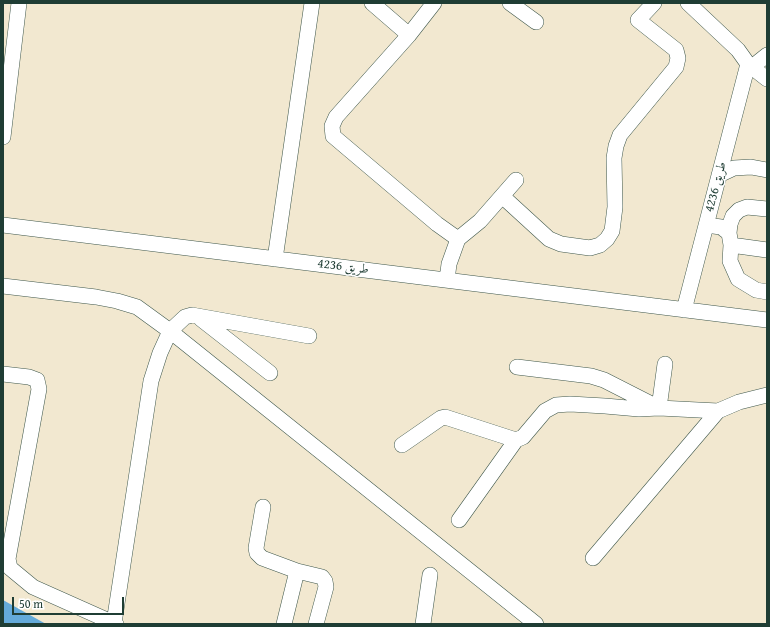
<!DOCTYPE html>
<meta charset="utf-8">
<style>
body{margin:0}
#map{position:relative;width:770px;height:627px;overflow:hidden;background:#f2e8d0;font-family:"Gentium Book Plus",serif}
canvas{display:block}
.frame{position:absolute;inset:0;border:4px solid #1f3d34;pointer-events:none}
.scale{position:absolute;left:12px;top:597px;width:112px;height:18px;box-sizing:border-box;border:2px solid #1f3d34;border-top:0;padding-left:5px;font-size:12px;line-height:14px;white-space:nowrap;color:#1f3d34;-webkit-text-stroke:3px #fff;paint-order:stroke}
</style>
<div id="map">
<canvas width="770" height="627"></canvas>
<div class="frame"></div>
<div class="scale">50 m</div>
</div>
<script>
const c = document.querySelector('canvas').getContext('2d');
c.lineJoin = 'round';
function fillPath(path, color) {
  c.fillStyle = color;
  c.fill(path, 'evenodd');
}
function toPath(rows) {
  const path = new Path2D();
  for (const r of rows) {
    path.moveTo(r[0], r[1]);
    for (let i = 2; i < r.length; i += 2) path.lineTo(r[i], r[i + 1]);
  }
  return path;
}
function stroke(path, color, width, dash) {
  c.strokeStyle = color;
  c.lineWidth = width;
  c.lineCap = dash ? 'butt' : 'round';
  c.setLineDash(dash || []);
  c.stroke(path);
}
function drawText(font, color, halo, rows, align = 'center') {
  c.font = font + ' "Gentium Book Plus",Amiri,serif';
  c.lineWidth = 3;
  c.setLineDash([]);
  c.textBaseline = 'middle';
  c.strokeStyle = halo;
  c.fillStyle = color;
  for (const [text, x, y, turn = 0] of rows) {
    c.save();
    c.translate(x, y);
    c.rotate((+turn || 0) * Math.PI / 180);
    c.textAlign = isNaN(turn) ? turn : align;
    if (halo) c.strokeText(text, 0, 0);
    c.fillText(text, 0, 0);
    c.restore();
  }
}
const water = toPath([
 [3,600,46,624,3,624]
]);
const minor = toPath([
 [372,3,409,35],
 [434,3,409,35,336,117,332,126,333,136,437,224,458,239,480,221,516,180],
 [510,3,536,22],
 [688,3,738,50,748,64,767,79],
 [752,67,767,55],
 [3,137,19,3],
 [719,175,734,168,751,167,767,170],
 [502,196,549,239,561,244,590,248,600,245,607,239,612,231,615,207,614,158,616,146,620,135,676,67,678,58,676,50,638,20,654,3],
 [3,225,767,320],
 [706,225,721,227,729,233,731,245,730,261,738,279,756,290,767,292],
 [729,233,730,224,733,216,739,210,747,207,767,209],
 [731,245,767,250],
 [275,259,312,3],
 [447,280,449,264,458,239],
 [3,286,96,297,117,301,137,307,170,331,536,624],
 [684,310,748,64],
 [201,319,270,373],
 [517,367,591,376,604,380,659,408,665,364],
 [3,374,29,377,37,380,39,389,8,559,10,568,33,587,116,624],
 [402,445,441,418,445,417,516,440,523,437,545,411,556,405,570,404,605,406,639,409,659,408,718,411,739,402,767,395],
 [263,507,256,548,257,553,262,558,297,571,284,624],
 [459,520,516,440],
 [593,558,718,411],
 [297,571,322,577,325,581,326,587,316,624],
 [114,623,151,381,160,353,170,331,185,317,192,315,309,336],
 [423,624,430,575]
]);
const streetNames = [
 ["طريق 4236",716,187,-75],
 ["طريق 4236",343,267,7]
];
fillPath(water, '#64aada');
stroke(minor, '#3f574b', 16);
stroke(minor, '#fff', 15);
drawText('13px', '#1f3d34', '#fff', streetNames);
</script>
